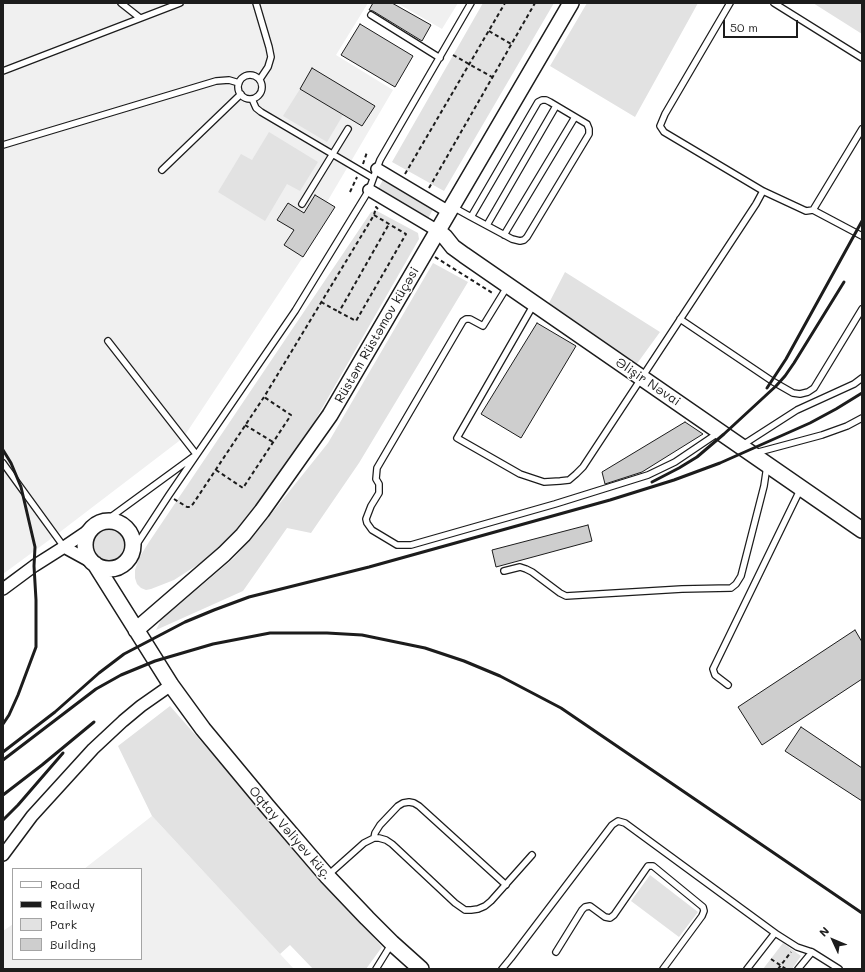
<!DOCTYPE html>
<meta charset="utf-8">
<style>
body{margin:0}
#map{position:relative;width:865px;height:972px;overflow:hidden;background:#fff;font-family:Mali,sans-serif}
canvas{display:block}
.frame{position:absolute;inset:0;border:4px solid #1c1c1c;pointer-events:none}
.legend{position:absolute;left:12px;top:868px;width:130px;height:92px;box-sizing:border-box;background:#fff;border:1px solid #a4a4a4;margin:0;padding:5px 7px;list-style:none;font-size:12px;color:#1c1c1c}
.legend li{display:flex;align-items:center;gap:8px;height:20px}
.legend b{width:20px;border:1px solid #a4a4a4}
.north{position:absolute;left:813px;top:920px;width:40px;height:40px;-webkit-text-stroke:3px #fff;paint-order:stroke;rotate:314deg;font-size:11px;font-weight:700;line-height:16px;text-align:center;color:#1c1c1c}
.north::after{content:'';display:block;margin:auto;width:14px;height:18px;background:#1c1c1c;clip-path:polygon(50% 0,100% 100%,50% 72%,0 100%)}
.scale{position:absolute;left:723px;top:20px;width:75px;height:18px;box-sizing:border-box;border:2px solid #1c1c1c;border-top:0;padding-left:5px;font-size:12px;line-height:14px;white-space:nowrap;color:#1c1c1c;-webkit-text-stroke:3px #fff;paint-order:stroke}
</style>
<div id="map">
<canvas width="865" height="972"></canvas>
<div class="frame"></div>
<ul class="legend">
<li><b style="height:5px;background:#fff"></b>Road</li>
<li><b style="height:5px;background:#1c1c1c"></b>Railway</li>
<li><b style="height:11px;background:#e2e2e2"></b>Park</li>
<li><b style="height:11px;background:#cecece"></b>Building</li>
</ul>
<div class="north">N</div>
<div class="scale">50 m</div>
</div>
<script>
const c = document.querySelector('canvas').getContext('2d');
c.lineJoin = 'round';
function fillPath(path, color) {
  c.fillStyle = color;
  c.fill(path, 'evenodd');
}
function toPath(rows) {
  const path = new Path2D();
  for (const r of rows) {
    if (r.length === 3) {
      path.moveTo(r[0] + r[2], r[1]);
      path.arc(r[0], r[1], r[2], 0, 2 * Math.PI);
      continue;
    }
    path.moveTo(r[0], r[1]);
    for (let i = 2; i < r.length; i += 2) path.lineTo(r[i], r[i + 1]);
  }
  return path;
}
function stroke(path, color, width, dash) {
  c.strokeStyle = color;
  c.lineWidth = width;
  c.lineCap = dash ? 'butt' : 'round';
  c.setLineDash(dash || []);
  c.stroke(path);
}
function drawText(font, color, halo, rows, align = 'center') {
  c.font = font + ' Mali,sans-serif';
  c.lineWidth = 3;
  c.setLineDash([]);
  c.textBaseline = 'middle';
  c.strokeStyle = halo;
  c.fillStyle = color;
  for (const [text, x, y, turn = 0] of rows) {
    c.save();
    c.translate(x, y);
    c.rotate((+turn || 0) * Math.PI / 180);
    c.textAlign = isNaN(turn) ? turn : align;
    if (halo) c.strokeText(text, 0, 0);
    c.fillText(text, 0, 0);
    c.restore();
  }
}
const built = toPath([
 [3,3,368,3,336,55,393,90,327,202,335,207,303,257,183,438,56,535,3,574],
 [397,3,458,3,442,29],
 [152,816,294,969,3,969,3,931,13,924,13,959,141,959,141,869,84,869]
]);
const green = toPath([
 [483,3,554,3,444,191,392,162],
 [587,3,698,3,635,117,550,66],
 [813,3,862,3,862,34],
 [300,89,343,115,327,142,283,116],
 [269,132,318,162,300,191,287,184,265,221,218,192,241,154,252,160],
 [384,178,434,207,428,219,378,189],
 [377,211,418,233,419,239,313,424,296,450,237,531,220,547,202,562,174,580,151,589,146,590,141,588,137,584,135,578,135,570,139,558,149,542,371,212],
 [433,263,468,282,359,463,311,533,287,528,243,591,156,630,161,620,234,558,260,528,328,443],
 [565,272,660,332,636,365,549,303],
 [109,545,15],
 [170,706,382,947,366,969,313,969,290,945,280,954,152,816,118,746],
 [650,875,698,912,679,937,631,901],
 [783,943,801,956,792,969,763,969]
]);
const building = toPath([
 [373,3,392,3,431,25,422,41,373,11,369,10,373,3],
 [360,24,413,56,395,87,341,55,360,24],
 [312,68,375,106,362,126,300,89,312,68],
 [315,195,335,207,303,257,284,245,294,230,277,220,288,203,304,213,315,195],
 [537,323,576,346,521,438,481,414,537,323],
 [685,422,703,434,642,472,605,484,602,472,685,422],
 [588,525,592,541,496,567,492,550,588,525],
 [855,630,862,642,862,679,762,745,738,707,855,630],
 [801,727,862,768,862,801,785,751,801,727]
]);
const path = toPath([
 [489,31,511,44],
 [453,55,492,77],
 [363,164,367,152],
 [405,174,505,3],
 [429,188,535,3],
 [350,192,357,177],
 [374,215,389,224,406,234,356,321,339,312,389,224],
 [435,257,494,294],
 [321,302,339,312],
 [245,425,273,442],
 [216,470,243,488,291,415,264,397],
 [174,499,187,507,190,507,193,504,264,397,374,215,376,207,378,209],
 [771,959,786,969],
 [778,969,791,952]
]);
const lane = toPath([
 [121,3,140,18],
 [256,3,269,47,271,57,268,67,260,79],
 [730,3,665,114,660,126,664,132,763,191,806,211,813,210,862,129],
 [774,3,862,58],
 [371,15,440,58],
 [3,71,180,3],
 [250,87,12],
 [252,99,256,108,261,112,373,178],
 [3,145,216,81,229,80,239,83],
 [162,170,241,94],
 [302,204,348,129],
 [453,207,471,217,538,102,542,100,546,100,550,102,587,124,589,129,589,134,527,237,524,240,520,241,512,239,471,217],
 [813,210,862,236],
 [487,225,556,106],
 [504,235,575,117],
 [507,287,483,326,470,319,466,319,463,321,377,468,376,479,379,484,379,493,371,506,366,519,367,523,372,530,397,545,411,545,418,543,555,504,648,475,675,462,718,433],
 [534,304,457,438,520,474,544,482,560,481,569,480,576,474,583,467,756,204,763,191],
 [680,319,772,381,793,393,800,394,808,392,814,388,862,309],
 [108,341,196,454],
 [741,446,797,410,854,384,862,378],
 [755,453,822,435,847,426,862,418],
 [3,463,64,547],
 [104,522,193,457],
 [133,550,169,495,295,311,369,190,380,160,471,3],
 [504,571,520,567,526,569,532,572,560,593,566,596,682,589,731,588,736,584,741,576,764,486,767,466],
 [728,685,715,675,713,669,801,488],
 [374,838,375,833,380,825,398,806,403,803,409,802,414,803,419,806,506,885],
 [327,876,364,843,374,838,379,838,386,840,392,844,455,903,465,910,471,910,478,909,485,906,491,901,532,855],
 [556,952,582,910,585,907,590,906,605,917,610,918,614,915,648,866,653,866,703,907,704,911,702,916,663,969],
 [376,969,392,943],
 [502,969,511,958,612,825,618,821,625,823,775,933,797,947,812,952,839,969],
 [747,969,775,933],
 [798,969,812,952]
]);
const street = toPath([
 [377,169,449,212],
 [369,190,438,231],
 [64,547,95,564],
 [3,589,34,566,64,547,95,526],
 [3,855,32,816,93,749,123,721,141,706,171,685]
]);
const secondary = toPath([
 [438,231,445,237,453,247,464,255,862,530],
 [109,545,24],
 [95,564,171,685,203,729,267,806,327,876,367,918,392,943,421,969],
 [136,630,224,554,243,535,262,511,330,415,571,3]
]);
const rail = toPath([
 [767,388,786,359,862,221],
 [3,450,11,463,21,487,35,547,34,566,36,600,36,647,18,695,9,715,3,724],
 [652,482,679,468,697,457,724,434,776,386,785,376,794,363,844,282],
 [3,752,55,712,99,673,124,654,185,622,214,610,249,597,369,567,610,500,674,480,720,463,810,423,836,409,862,393],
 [3,760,96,689,121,675,155,661,213,644,270,633,327,633,362,635,425,648,464,661,500,676,561,708,862,913],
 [3,795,42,765,94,722],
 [3,820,18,805,63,753]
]);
const streetNames = [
 ["Rüstəm Rüstəmov küçəsi",377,335,-60],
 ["Əlişir Nəvai",648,382,34],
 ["Oqtay Vəliyev küç.",290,833,49]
];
fillPath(built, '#f0f0f0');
fillPath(green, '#e2e2e2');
fillPath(building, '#cecece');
stroke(building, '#1c1c1c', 1);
stroke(lane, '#1c1c1c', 8);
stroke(street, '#1c1c1c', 14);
stroke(secondary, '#1c1c1c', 18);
stroke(path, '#1c1c1c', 2, [4, 3]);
stroke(lane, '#fff', 5.5);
stroke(street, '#fff', 11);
stroke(secondary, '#fff', 15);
stroke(rail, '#1c1c1c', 3);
drawText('13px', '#1c1c1c', '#fff', streetNames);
</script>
